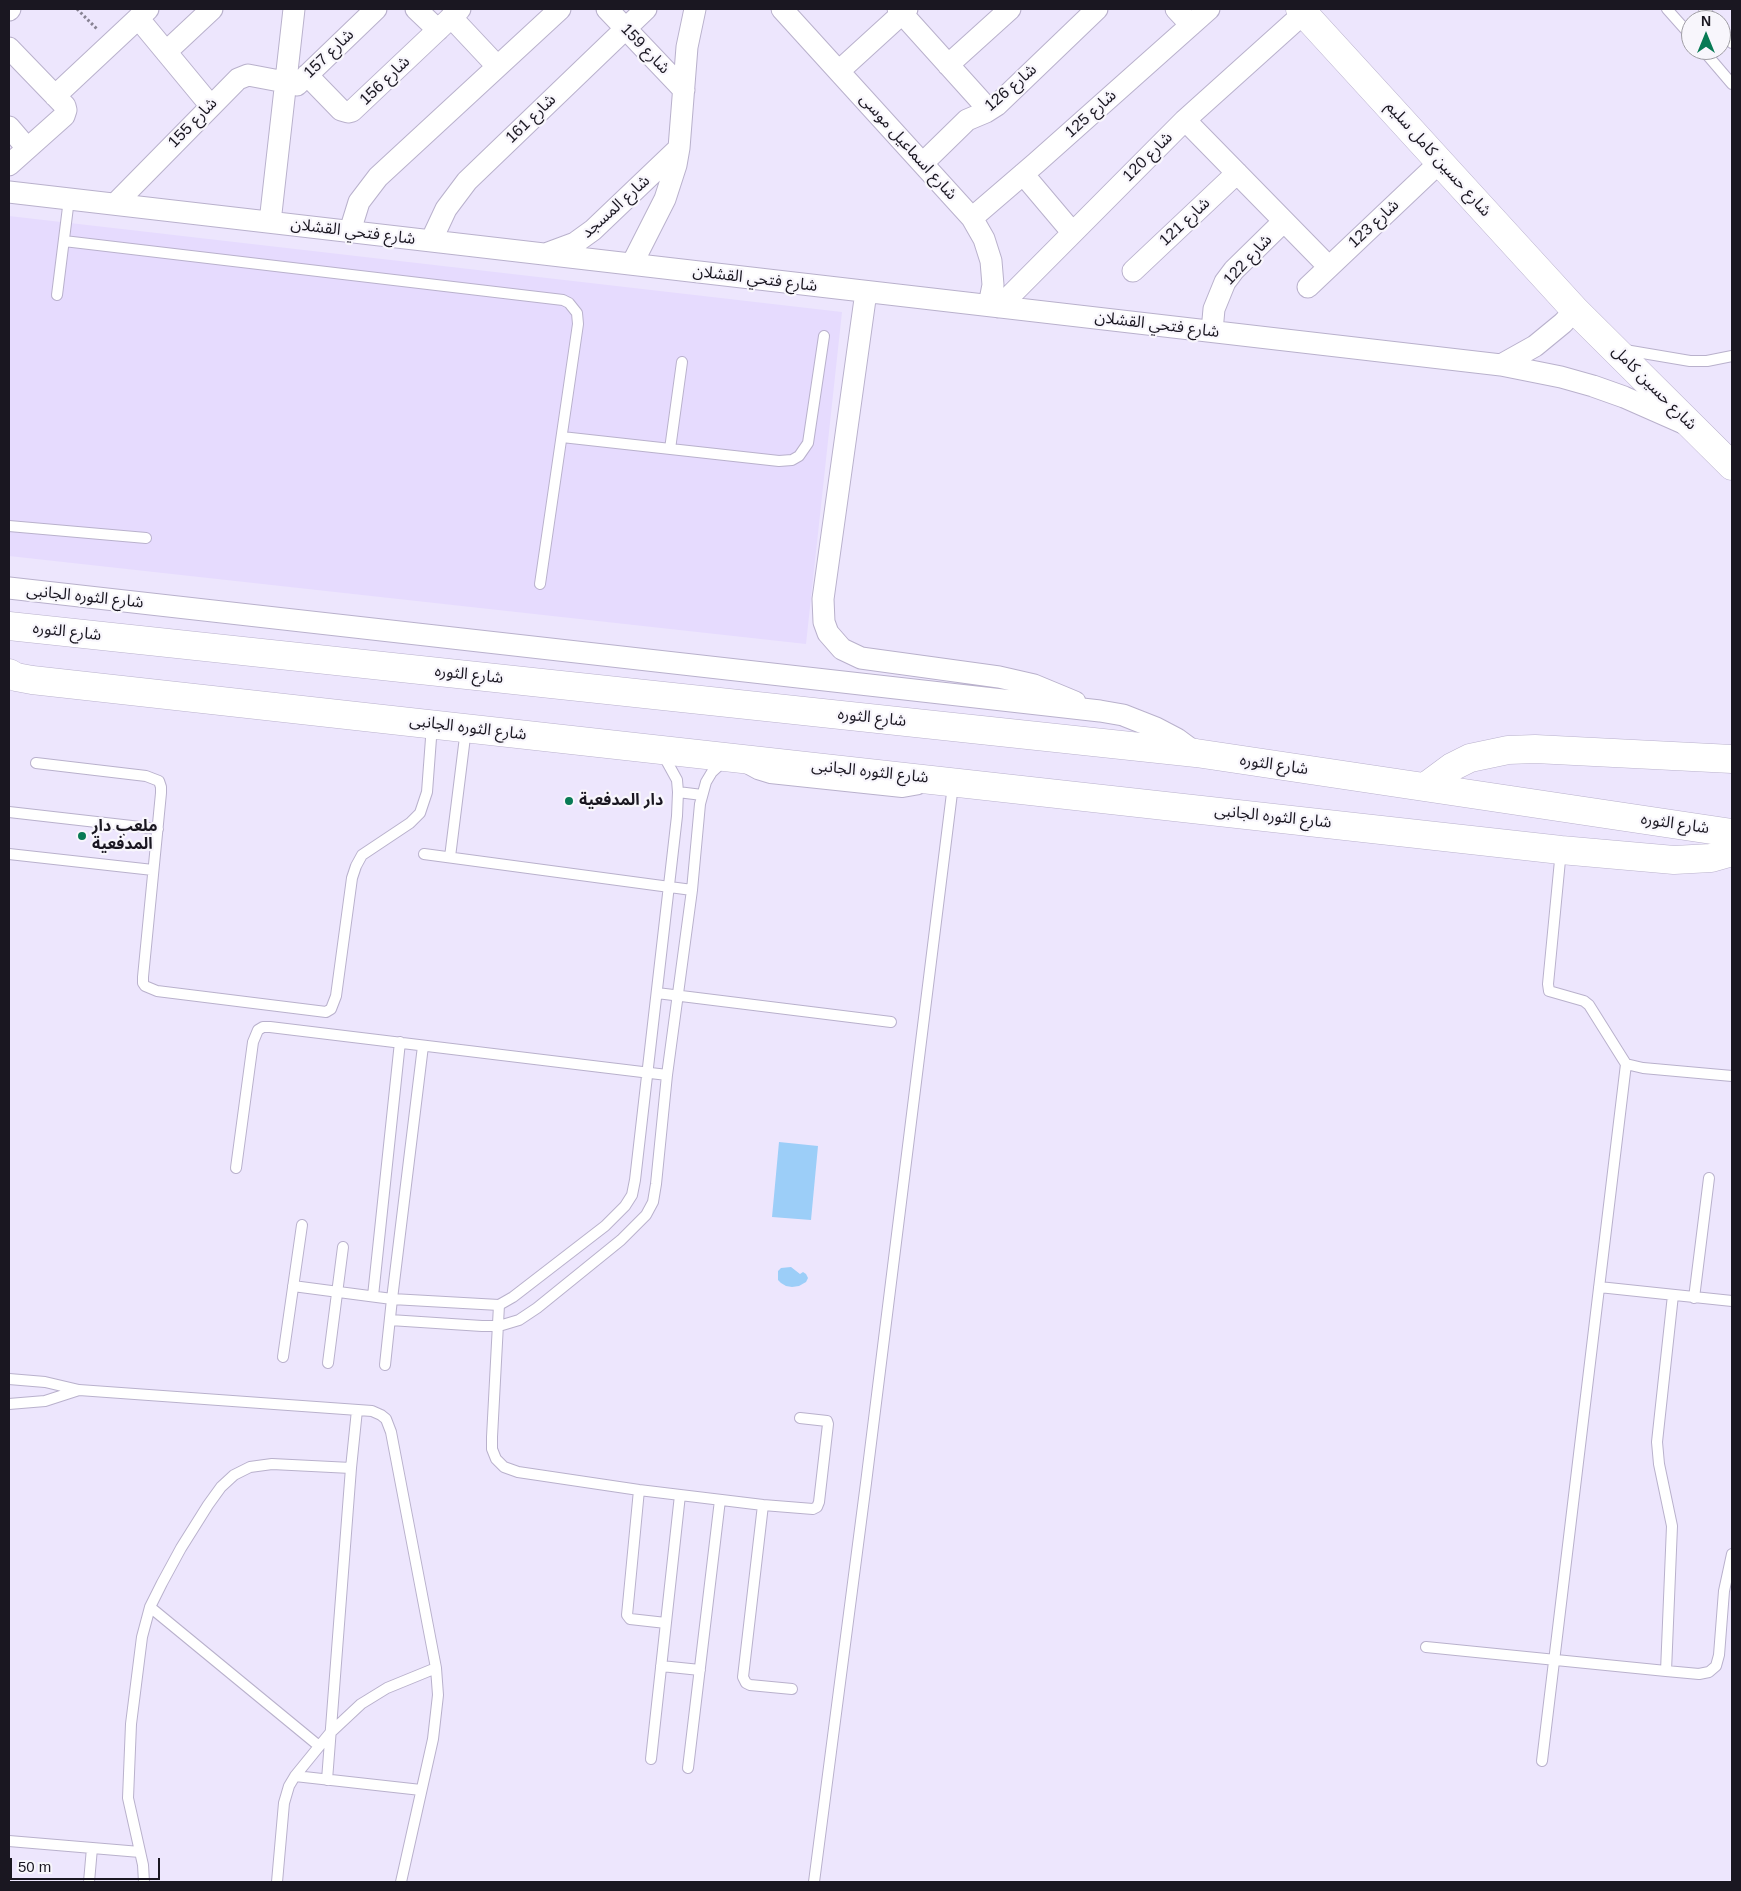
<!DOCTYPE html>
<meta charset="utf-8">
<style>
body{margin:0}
#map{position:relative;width:1741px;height:1891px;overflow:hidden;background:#ede6fd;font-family:Arial,sans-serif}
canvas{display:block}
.frame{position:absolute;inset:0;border:10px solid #1a1721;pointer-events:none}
.north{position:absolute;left:1681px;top:10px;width:50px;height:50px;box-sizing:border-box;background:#f8f6fc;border:1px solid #9f9da4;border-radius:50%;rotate:0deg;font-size:14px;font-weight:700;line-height:20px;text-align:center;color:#1a1721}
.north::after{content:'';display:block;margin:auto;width:18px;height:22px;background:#087a55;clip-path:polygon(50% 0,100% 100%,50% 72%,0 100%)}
.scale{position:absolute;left:10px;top:1858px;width:150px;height:22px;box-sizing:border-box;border:2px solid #1a1721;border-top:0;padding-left:6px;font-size:15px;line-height:18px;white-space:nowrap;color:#1a1721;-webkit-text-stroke:4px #f8f6fc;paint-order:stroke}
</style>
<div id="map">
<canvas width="1741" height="1891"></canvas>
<div class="frame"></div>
<div class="north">N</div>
<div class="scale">50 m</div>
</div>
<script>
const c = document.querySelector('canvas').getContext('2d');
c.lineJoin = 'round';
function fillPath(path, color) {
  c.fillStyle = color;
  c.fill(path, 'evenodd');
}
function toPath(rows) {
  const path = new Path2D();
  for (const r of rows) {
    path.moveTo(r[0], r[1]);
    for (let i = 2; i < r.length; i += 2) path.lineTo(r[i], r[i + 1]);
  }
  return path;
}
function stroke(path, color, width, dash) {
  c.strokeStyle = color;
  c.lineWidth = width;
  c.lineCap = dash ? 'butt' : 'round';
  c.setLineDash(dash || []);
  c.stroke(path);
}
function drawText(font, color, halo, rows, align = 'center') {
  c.font = font + ' Arial,"Noto Sans Arabic",sans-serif';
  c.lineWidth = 4.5;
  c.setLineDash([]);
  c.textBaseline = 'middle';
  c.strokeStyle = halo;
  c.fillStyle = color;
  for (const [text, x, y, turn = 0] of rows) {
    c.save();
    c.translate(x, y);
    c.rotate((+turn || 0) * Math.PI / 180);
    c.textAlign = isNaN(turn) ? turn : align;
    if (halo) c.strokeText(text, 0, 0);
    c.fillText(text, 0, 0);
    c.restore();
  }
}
const built = toPath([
 [9,216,842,312,806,644,9,556]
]);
const water = toPath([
 [779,1142,818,1146,811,1220,772,1217],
 [791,1267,800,1274,803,1272,806,1274,808,1278,806,1282,799,1286,792,1287,786,1286,781,1283,778,1280,778,1271,781,1268]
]);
const path = toPath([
 [77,9,98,30]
]);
const lane = toPath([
 [1667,9,1691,36],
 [1704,9,1713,20],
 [1721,30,1732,43],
 [1703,50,1732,84],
 [64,241,563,300,569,303,577,313,578,324,540,584],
 [57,295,69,199],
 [1625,350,1690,361,1707,361,1732,356],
 [562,437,779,461,792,460,799,456,808,443,824,336],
 [670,449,682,362],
 [9,526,146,538],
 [36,763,146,776,159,781,161,787,161,793,143,977,143,983,145,986,157,991,326,1012,331,1009,336,996,352,878,356,866,362,855,410,823,420,813,427,792,432,725],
 [746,768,757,774,770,778,902,792,919,789],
 [678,792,702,795],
 [9,812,158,829],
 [1561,850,1548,984,1549,991,1584,1001,1589,1005,1626,1064,1643,1068,1732,1076],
 [9,854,153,870],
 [424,854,692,890],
 [450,857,466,729],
 [657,993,891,1022],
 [236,1168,253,1042,258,1030,263,1027,270,1027,667,1075],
 [293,1286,392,1299,499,1305,513,1297,605,1226,625,1206,632,1195,635,1180,677,816,678,792,677,780,666,760,661,755],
 [1599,1287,1732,1301],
 [373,1296,400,1042],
 [1694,1298,1709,1178],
 [499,1305,492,1437,492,1449,496,1459,504,1467,518,1472,639,1490,763,1505,813,1509,817,1507,819,1502,828,1424,827,1421,800,1418],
 [390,1320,482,1326,499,1326,519,1320,537,1308,621,1240,646,1215,653,1202,656,1184,667,1075,692,890,700,804,706,782,712,772,724,761],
 [283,1357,302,1225],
 [328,1363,343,1247],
 [385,1365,392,1299,423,1046],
 [9,1379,45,1382,79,1390,372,1411,381,1415,386,1419,391,1432,436,1668,438,1695,433,1739,401,1882],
 [9,1404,45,1401,79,1390],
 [639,1490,627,1615,630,1619,666,1623],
 [763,1505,743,1677,746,1683,750,1685,792,1689],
 [150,1607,319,1746],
 [1426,1647,1666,1671,1699,1674,1709,1672,1716,1666,1719,1655,1724,1591,1732,1554],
 [661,1666,700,1670],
 [1666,1671,1672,1526,1659,1464,1657,1442,1673,1295],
 [651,1759,680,1495],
 [1542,1761,1626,1064],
 [688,1768,720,1500],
 [295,1776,421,1790],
 [327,1780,351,1468,357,1410],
 [9,1841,140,1852],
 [89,1882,92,1848],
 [144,1882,143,1865,128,1798,131,1724,142,1637,150,1607,162,1583,181,1548,208,1505,221,1487,234,1475,250,1467,272,1464,351,1468],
 [277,1882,284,1803,289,1786,295,1776,330,1733,361,1704,387,1688,436,1668],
 [814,1882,866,1483,953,785]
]);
const street = toPath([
 [416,9,438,30],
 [607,9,684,90],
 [782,9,972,218,984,239,991,261,993,285,989,305],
 [898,9,989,110],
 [1176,9,1191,25],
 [9,10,10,9],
 [451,17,497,66],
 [138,18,210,105],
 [9,48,65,106,66,110,64,116,9,165],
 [166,52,212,9],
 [948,65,1010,9],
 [839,71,907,9],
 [307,75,341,110,348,112,352,111,460,9],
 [297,85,376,9],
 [55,96,148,9],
 [1185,120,1329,267],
 [9,127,27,148],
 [923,163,967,120,986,112,997,105,1097,9],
 [1023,174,1072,232],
 [9,192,1501,365,1561,377,1593,386,1624,397,1683,423],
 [115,204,238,79,248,75,285,82],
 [972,218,1036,163,1209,9],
 [270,222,294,9],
 [350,231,359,202,378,177,560,9],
 [431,241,446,209,467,181,646,9],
 [548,253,575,243,593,230,679,148],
 [632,264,665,199,676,165,679,148,687,47,695,9],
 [1133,271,1237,173],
 [1308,287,1440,162],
 [866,292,823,599,824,622,828,633,842,649,861,658,999,677,1034,685,1075,702],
 [999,307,1185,120,1304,13],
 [1212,331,1214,309,1225,282,1234,270,1284,221],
 [1501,365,1535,346,1563,323,1575,310],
 [9,588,1100,711,1123,715,1156,728,1177,739,1196,753]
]);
const secondary = toPath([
 [9,673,16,677,32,680,1561,850,1674,860,1711,858,1732,852]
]);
const highway = toPath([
 [1300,9,1575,310,1732,466],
 [9,626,1196,753,1732,833],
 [1425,787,1452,767,1470,758,1508,750,1535,749,1732,759]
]);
const markers = [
 [569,801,5,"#087a55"],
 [82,836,5,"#087a55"]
];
const streetNames = [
 ["شارع 159",645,49,46],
 ["شارع 157",329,54,-44],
 ["شارع 156",385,81,-44],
 ["شارع 126",1011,88,-41],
 ["شارع 125",1091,114,-42],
 ["شارع 161",531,119,-44],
 ["شارع 155",193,123,-46],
 ["شارع اسماعيل موسى",908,147,48],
 ["شارع 120",1148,157,-45],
 ["شارع حسين كامل سليم",1438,159,48],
 ["شارع المسجد",616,207,-42],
 ["شارع 121",1185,222,-43],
 ["شارع 123",1374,224,-43],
 ["شارع فتحي القشلان",353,232,7],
 ["شارع 122",1248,260,-47],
 ["شارع فتحي القشلان",755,279,7],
 ["شارع فتحي القشلان",1157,325,7],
 ["شارع حسين كامل",1654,388,45],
 ["شارع الثوره الجانبى",85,597,6],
 ["شارع الثوره",67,632,6],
 ["شارع الثوره",469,675,6],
 ["شارع الثوره",872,718,6],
 ["شارع الثوره الجانبى",468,728,7],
 ["شارع الثوره",1274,765,8],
 ["شارع الثوره الجانبى",870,772,6],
 ["شارع الثوره الجانبى",1273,817,6],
 ["شارع الثوره",1675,824,8]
];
const poiNames = [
 ["دار المدفعية",579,801],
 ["ملعب دار",92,827],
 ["المدفعية",92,845]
];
fillPath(built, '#e6dbfe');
fillPath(water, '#9ccef8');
stroke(lane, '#b9b1cc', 12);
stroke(street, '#b9b1cc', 23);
stroke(secondary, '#b9b1cc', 29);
stroke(highway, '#b9b1cc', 29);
stroke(path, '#878293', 3, [2.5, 2.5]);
stroke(lane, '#fff', 10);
stroke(street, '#fff', 21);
stroke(secondary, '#fff', 28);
stroke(highway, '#fff', 28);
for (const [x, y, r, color] of markers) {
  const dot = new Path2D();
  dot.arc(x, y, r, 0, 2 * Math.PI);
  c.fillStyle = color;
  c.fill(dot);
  stroke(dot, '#f8f6fc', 2);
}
drawText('16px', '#1a1721', '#f8f6fc', streetNames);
drawText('bold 16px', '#1a1721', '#f8f6fc', poiNames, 'left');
</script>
